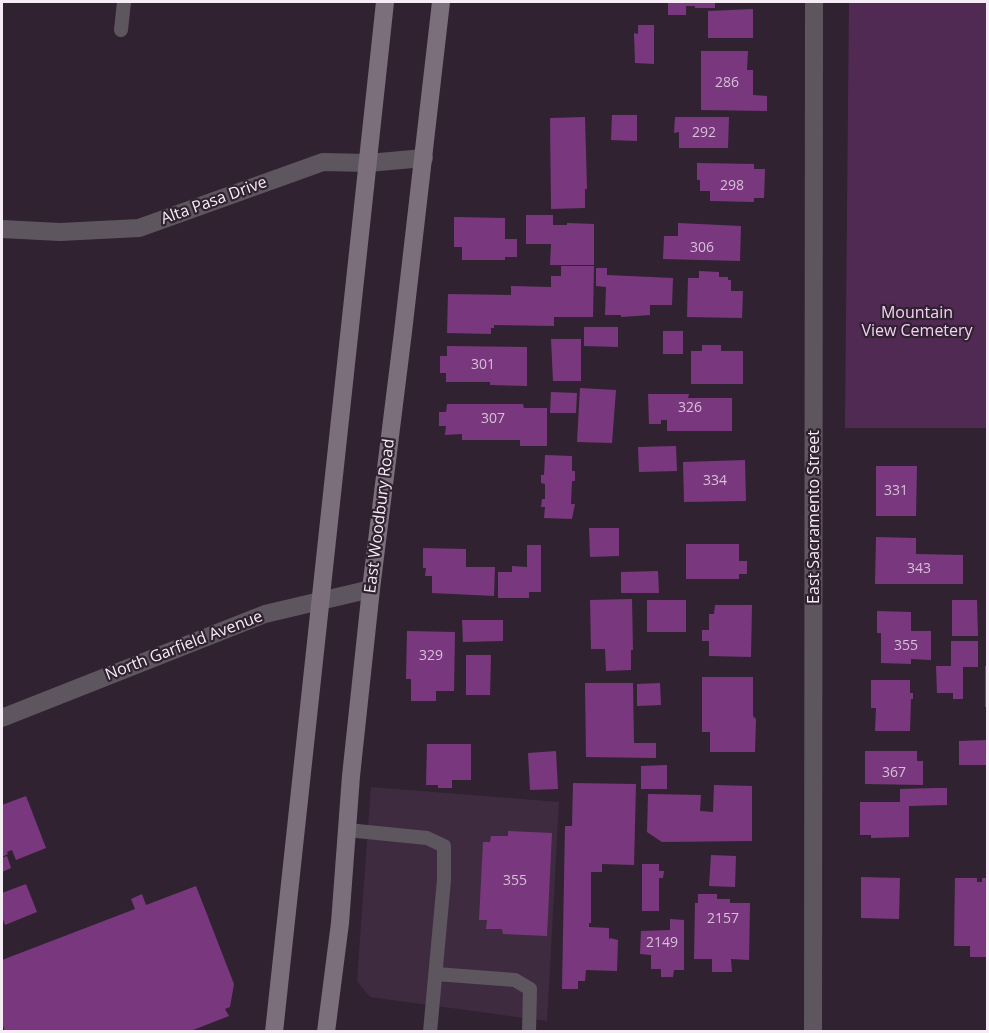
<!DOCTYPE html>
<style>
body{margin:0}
#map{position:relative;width:989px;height:1033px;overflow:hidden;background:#312232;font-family:"Open Sans",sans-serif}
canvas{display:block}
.frame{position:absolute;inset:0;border:3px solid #f6ecf6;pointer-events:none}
</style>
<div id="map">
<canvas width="989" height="1033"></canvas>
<div class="frame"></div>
</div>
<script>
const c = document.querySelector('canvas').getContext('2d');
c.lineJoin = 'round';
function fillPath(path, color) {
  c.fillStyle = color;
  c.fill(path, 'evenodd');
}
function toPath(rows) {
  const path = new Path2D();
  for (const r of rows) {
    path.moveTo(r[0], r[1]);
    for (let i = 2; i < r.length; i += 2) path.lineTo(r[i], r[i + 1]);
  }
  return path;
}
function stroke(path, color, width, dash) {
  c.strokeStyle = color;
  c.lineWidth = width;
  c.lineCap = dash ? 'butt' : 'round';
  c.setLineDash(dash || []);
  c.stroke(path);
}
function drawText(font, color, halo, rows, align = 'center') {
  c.font = font + ' "Open Sans",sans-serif';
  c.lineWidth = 4.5;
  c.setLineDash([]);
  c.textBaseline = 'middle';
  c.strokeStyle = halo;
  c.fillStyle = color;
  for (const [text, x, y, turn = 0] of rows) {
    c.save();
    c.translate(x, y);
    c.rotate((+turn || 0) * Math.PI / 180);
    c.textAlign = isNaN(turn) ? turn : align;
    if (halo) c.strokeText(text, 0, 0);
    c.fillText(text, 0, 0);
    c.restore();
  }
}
const built = toPath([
 [371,787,559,802,547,1021,370,997,357,981]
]);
const green = toPath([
 [849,2,987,2,987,428,845,428]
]);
const building = toPath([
 [668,2,715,2,715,8,695,8,695,6,686,6,686,15,668,15],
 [753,9,753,38,708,38,708,11],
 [638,25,654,25,654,64,635,63,634,33,638,34],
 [701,51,748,51,747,70,753,70,753,95,767,96,767,111,701,110],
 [612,115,637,115,637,141,611,140],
 [585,117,587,189,585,189,585,208,551,209,550,118],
 [675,117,729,117,728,148,679,148,679,132,674,133],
 [697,163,754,164,754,169,765,169,764,198,754,198,754,202,710,201,710,191,700,191,700,180,697,180],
 [526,215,553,215,553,225,567,225,567,223,594,224,594,265,550,265,551,244,526,244],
 [454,217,505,218,505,239,517,239,517,257,505,257,505,260,462,260,462,247,454,247],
 [678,223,741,226,740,261,663,259,664,236,678,236],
 [561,266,594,266,593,317,554,317,554,326,494,325,494,328,491,328,491,334,447,333,448,294,511,295,511,286,551,287,551,276,561,276],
 [596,268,607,268,607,275,673,278,672,305,650,305,650,315,621,317,621,315,605,315,606,287,596,286],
 [699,271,719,272,719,277,728,277,728,280,731,280,731,291,743,291,742,318,687,317,688,278,699,278],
 [584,327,618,327,618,347,584,346],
 [663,331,683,331,683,354,663,354],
 [551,339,581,339,581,381,553,381],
 [702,345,721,345,721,351,743,351,743,384,691,384,691,351,702,351],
 [447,346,527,347,527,386,490,385,490,382,446,382,446,373,440,373,440,356,447,356],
 [580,388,616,390,612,443,577,442],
 [551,392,577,393,576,413,550,413],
 [648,394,689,394,688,398,732,398,732,431,667,431,667,420,661,420,661,424,649,424],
 [447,404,523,404,524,408,547,408,547,446,520,446,520,440,462,440,462,434,445,435,446,426,439,426,439,412,446,412],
 [676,446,677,471,639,472,638,447],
 [545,455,572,456,572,471,575,471,575,481,572,481,571,504,575,504,572,519,544,518,545,507,541,507,542,499,545,499,545,484,541,483,541,475,544,475],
 [745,460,746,501,684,502,683,462],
 [876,466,917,466,916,516,876,516],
 [589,528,619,528,619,556,590,557],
 [876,537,916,538,916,554,963,555,963,584,875,584],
 [686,544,739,544,739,561,747,561,747,574,739,574,739,579,686,579],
 [527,545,541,545,541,592,529,592,529,598,498,598,498,572,512,572,512,566,527,567],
 [423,548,466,549,466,567,495,567,494,596,432,593,432,576,425,576,426,568,423,568],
 [658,571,659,593,621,593,621,572],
 [632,599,633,650,631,650,631,670,606,671,605,649,591,649,590,600],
 [647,600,686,600,686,632,647,632],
 [952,600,977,600,978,636,952,636],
 [715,605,752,605,751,657,709,656,709,641,702,641,702,630,709,630,709,614,714,614],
 [877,611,911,612,911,631,931,631,931,660,911,659,911,664,881,663,881,633,877,633],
 [462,620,503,620,503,641,463,642],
 [407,631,455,632,454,691,436,691,436,701,411,701,411,679,406,679],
 [951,641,978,641,978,667,963,667,963,699,953,699,953,693,937,693,936,666,951,666],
 [466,655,491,655,490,695,466,695],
 [985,666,988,666,988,707,985,707],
 [702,677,753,677,753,716,756,719,755,752,710,752,710,732,702,732],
 [871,680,910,680,910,693,913,693,913,699,911,699,910,731,875,731,876,708,871,708],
 [585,683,633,683,634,743,656,743,656,758,586,757],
 [660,683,661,705,637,706,637,684],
 [988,740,988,765,959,765,959,741],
 [427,744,471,744,471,780,452,780,452,788,438,788,438,785,426,785],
 [556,751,558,789,530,790,528,753],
 [865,751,917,751,917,761,923,761,923,785,865,784],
 [667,765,667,789,641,789,641,766],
 [573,783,636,784,634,865,602,864,602,872,591,872,591,923,589,923,589,927,609,928,609,940,610,938,618,940,617,971,586,970,585,981,578,981,578,989,562,989,565,826,572,826],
 [714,785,752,786,752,841,662,842,647,832,648,794,701,795,700,811,713,812],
 [935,788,947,788,947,805,909,806,909,837,871,838,871,835,860,835,860,802,900,802,900,789],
 [26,796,46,848,16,860,12,850,7,852,8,854,2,857,2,805],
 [508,831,552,833,547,936,503,934,502,929,486,929,487,920,479,920,483,842,490,842,491,836,508,836],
 [711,855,736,856,735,887,709,886],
 [7,856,11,868,2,872,2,858],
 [642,864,659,864,659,871,664,871,663,878,659,878,659,911,642,911],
 [861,877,900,878,899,919,861,918],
 [955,878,977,878,977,882,982,882,982,878,988,878,988,957,970,957,970,946,954,946],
 [26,884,37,912,5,925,2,916,2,893],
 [196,886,234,984,230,1007,225,1009,229,1016,188,1032,5,1032,2,1022,2,960,135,909,131,899,142,894,146,905],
 [698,894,717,894,717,899,730,899,730,903,750,903,749,960,731,959,732,972,712,972,712,959,694,959,695,903,698,903],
 [670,919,684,920,684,970,674,970,673,977,661,977,661,969,651,969,651,955,640,954,641,931,670,930]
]);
const service = toPath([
 [121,30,124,2],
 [347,830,427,838,444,846,444,880,430,1032],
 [436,974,515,980,530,989,529,1032]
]);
const minor = toPath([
 [2,229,60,232,139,228,323,162,368,163,424,158],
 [2,718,265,614,371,589],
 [813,1032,814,2]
]);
const secondary = toPath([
 [274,1032,385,2],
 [326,1032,340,923,351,776,371,589,403,332,441,2]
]);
const numberNames = [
 ["286",727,83],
 ["292",704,133],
 ["298",732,186],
 ["306",702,248],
 ["301",483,365],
 ["326",690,408],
 ["307",493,419],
 ["334",715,481],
 ["331",896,491],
 ["343",919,569],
 ["355",906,646],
 ["329",431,656],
 ["367",894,773],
 ["355",515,881],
 ["2157",723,919],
 ["2149",662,943]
];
const streetNames = [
 ["Alta Pasa Drive",214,201,-20],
 ["East Woodbury Road",380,516,-83],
 ["East Sacramento Street",814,517,-90],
 ["North Garfield Avenue",184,646,-21]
];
const parkNames = [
 ["Mountain",917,313],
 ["View Cemetery",917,331]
];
fillPath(built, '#3f2b40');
fillPath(green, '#512a54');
fillPath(building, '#79387d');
stroke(service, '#5e565e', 14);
stroke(minor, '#5e565e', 18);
stroke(secondary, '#7b6f7c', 18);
drawText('14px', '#d7bfd8', null, numberNames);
drawText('16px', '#f6ecf6', '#312232', streetNames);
drawText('16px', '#f4d0f5', '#312232', parkNames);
</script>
